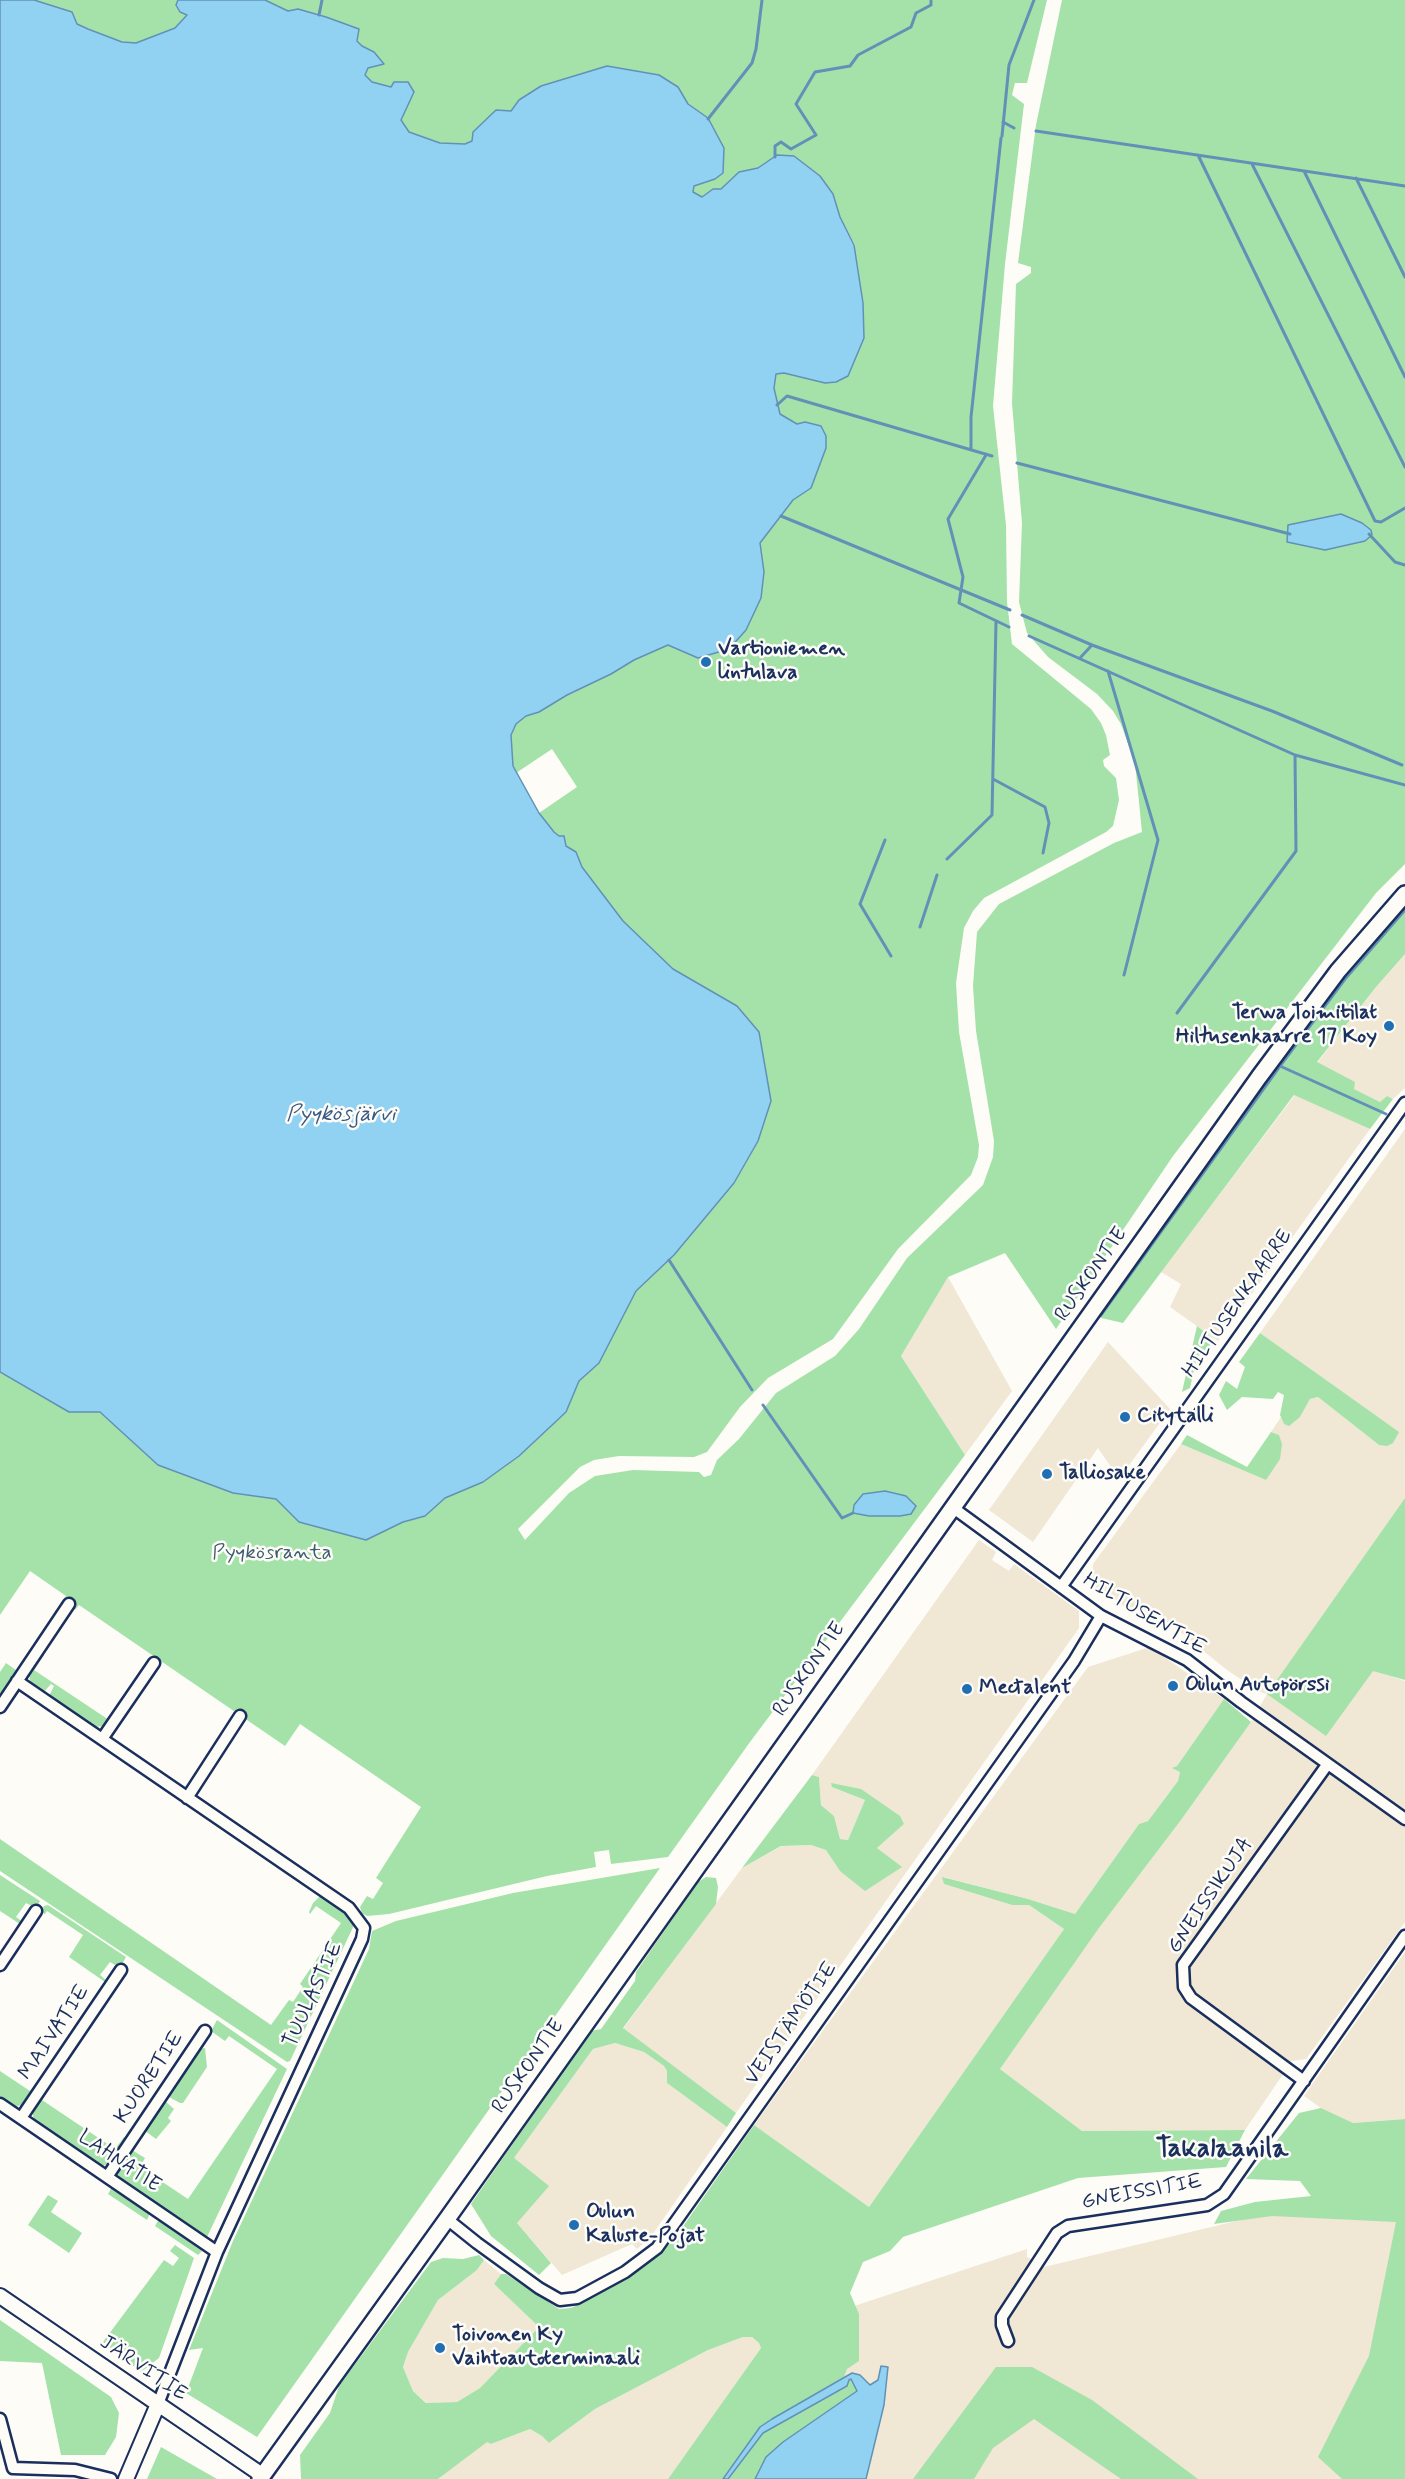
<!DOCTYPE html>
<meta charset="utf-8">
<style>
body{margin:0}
canvas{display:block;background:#fdfcf7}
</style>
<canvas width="1405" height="2479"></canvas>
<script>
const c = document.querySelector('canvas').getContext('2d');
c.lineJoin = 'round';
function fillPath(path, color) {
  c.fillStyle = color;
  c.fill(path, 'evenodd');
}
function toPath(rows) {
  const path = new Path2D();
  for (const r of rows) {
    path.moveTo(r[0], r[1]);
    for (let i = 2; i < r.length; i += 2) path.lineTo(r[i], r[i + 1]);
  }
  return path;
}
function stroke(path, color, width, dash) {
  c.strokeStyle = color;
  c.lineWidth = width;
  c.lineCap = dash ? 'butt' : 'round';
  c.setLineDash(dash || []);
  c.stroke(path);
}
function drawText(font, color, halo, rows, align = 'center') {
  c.font = font + ' Mynerve,sans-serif';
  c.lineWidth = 5;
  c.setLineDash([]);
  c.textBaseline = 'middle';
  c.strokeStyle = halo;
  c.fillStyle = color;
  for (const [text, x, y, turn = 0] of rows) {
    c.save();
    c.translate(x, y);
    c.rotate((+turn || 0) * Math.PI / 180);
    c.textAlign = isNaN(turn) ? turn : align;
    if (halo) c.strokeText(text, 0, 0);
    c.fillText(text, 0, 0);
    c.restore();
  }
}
const built = toPath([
 [1405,954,1405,1088,1393,1099,1387,1096,1380,1102,1354,1089,1317,1063,1376,987],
 [1295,1095,1370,1129,1218,1341,1170,1307,1181,1284,1161,1272],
 [1405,1129,1405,1498,1268,1693,1373,1670,1405,1681,1405,1922,1306,2059,1292,2061,1245,2130,1082,2131,1000,2069,1099,1928,1181,1820,1251,1722,1267,1694,1260,1692,1227,1670,1169,1623,1124,1606,1092,1584,1093,1564,1181,1444,1266,1480,1279,1435,1271,1432,1281,1417,1284,1424,1300,1417,1310,1399,1318,1397,1379,1445,1398,1432,1260,1333],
 [948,1277,1012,1391,965,1455,901,1356],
 [1108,1342,1170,1409,1119,1479,1098,1448,1033,1542,989,1510],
 [979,1540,996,1552,992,1560,1009,1571,1014,1564,1079,1611,1079,1628,736,2113,623,2029,742,1868,782,1846,811,1845,826,1850,840,1871,901,1867,877,1848,904,1824,861,1789,832,1787,865,1800,848,1840,840,1839,834,1816,821,1805,819,1777,812,1775],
 [1150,1647,1224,1699,1177,1766,1173,1768,1180,1772,1178,1781,1148,1821,1139,1824,1075,1914,1028,1899,943,1877,944,1884,1012,1905,1029,1905,1064,1929,869,2207,754,2125,1088,1667],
 [1405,1952,1405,2119,1352,2123,1321,2108,1304,2096],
 [615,2043,644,2052,664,2066,667,2071,667,2083,727,2127,650,2238,637,2249,632,2244,562,2275,517,2223,514,2158,593,2049],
 [1295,2207,1405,2209,1405,2479,717,2479,836,2312,1027,2249,1027,2257,1044,2267],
 [484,2260,501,2274,494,2284,539,2327,480,2388,457,2402,427,2403,413,2391,403,2367,408,2352,438,2300,477,2270],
 [743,2337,752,2337,759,2343,761,2348,668,2479,438,2479,487,2441,491,2444,530,2429,542,2436,549,2443,595,2409,708,2350]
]);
const green = toPath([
 [19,0,178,0,176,6,188,15,175,28,136,43,122,42,77,24,72,12,34,0],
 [265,0,1047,0,1027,83,1015,83,1012,95,1024,104,1005,264,993,406,1006,525,1007,602,1012,644,1091,709,1101,723,1106,735,1110,755,1103,760,1104,766,1116,778,1119,800,1113,826,1106,832,984,898,973,911,964,928,956,983,959,1032,979,1145,978,1157,971,1175,898,1249,833,1339,768,1378,740,1407,707,1452,694,1457,619,1456,594,1460,580,1467,518,1529,525,1540,569,1493,595,1476,633,1470,699,1472,704,1477,711,1475,717,1460,739,1439,776,1393,835,1356,859,1329,907,1258,983,1185,993,1157,994,1141,976,1031,973,986,977,932,999,904,1114,843,1142,832,1135,763,1121,724,1113,711,1097,694,1048,657,1027,633,1019,602,1022,523,1012,403,1016,284,1031,273,1031,267,1018,263,1036,125,1062,0,1405,0,1405,864,1376,893,1173,1156,1056,1329,1005,1253,948,1277,901,1356,965,1455,750,1742,668,1857,611,1864,609,1850,594,1852,596,1867,547,1876,389,1914,367,1916,362,1913,360,1907,367,1896,373,1899,383,1883,376,1878,421,1807,300,1724,285,1746,79,1605,75,1610,73,1606,58,1608,66,1596,30,1571,0,1615,0,1372,69,1412,100,1412,158,1465,233,1493,276,1499,299,1522,366,1540,403,1522,425,1516,445,1498,483,1482,519,1456,566,1412,579,1381,599,1363,636,1291,674,1255,688,980,673,969,623,921,582,867,576,852,566,846,561,837,554,832,539,813,577,787,552,749,516,773,511,761,511,735,516,724,526,716,539,712,567,695,611,674,634,660,668,645,699,658,729,649,746,630,761,598,764,572,760,543,793,500,811,488,797,424,780,414,777,405,774,388,776,374,784,373,825,383,855,245,840,217,833,194,777,155,758,168,739,172,721,189,713,189,701,197,693,192,694,186,715,179,708,118,688,104,678,87,556,83,541,86,519,100,511,111,472,141,465,144,440,143,409,132,401,120,414,92,372,82,365,75,368,68,384,64,374,52,362,46,357,40,359,29,288,11],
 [1405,904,1405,954,1376,987,1317,1062,1355,1082,1354,1089,1380,1102,1387,1096,1393,1099,1370,1129,1294,1095,1123,1323,1097,1317,1276,1063,1342,976],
 [1197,1326,1214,1339,1205,1354,1197,1356,1190,1388,1182,1392],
 [1260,1333,1399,1432,1393,1443,1387,1446,1379,1445,1318,1397,1310,1399,1300,1417,1289,1426,1284,1424,1280,1415,1284,1395,1278,1392,1273,1399,1242,1397,1227,1410,1219,1395,1226,1381,1237,1389,1245,1367,1239,1362],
 [1271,1432,1279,1435,1282,1444,1280,1459,1266,1480,1181,1444,1187,1435,1247,1467],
 [1405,1498,1405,1680,1373,1671,1326,1736,1267,1694],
 [41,1654,44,1655,34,1670,109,1720,105,1726,93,1727,49,1696,54,1686,51,1684,44,1692,34,1686,30,1681,29,1673],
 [6,1663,16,1670,18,1674,5,1692,0,1693,0,1672],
 [1224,1699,1251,1722,1181,1820,1099,1928,1000,2069,1082,2131,1245,2130,1226,2167,1078,2178,903,2237,890,2251,863,2262,850,2293,859,2314,859,2361,847,2369,844,2377,760,2427,723,2479,668,2479,761,2348,759,2343,752,2337,743,2337,708,2350,595,2409,549,2443,542,2436,530,2429,491,2444,487,2442,438,2479,301,2479,300,2455,330,2413,339,2386,431,2262,443,2258,463,2259,479,2255,484,2260,477,2270,438,2300,408,2352,403,2367,413,2391,426,2403,457,2402,480,2388,539,2327,494,2284,501,2274,506,2274,559,2309,571,2308,586,2301,630,2277,678,2237,684,2225,754,2125,869,2207,1064,1929,1029,1905,1012,1905,944,1884,942,1877,1028,1899,1075,1914,1139,1824,1148,1821,1178,1781,1180,1772,1172,1768,1177,1766],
 [812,1775,819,1777,821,1805,834,1816,840,1839,848,1840,865,1800,832,1787,831,1783,861,1789,900,1816,904,1824,877,1848,902,1867,865,1891,840,1871,826,1850,811,1845,781,1846,742,1868],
 [0,1839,271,2025,289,2000,293,2002,303,1987,300,1984,341,1923,316,1906,310,1914,309,1912,313,1903,319,1897,323,1896,348,1914,355,1923,290,2061,287,2062,0,1871],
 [660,1868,257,2437,186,2393,203,2348,189,2350,233,2241,369,1949,372,1931,396,1921,513,1893],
 [0,1875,40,1901,36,1908,26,1903,16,1917,23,1922,19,1928,18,1927,20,1924,0,1911],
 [706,1877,716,1878,718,1887,716,1904,623,2028,736,2113,727,2127,667,2083,667,2071,664,2066,644,2052,615,2043,593,2049,514,2158,549,2186,517,2223,551,2263,539,2275,491,2236,471,2204,591,2031,601,2029,635,1981,636,1972,698,1882],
 [48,1905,126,1957,120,1968,110,1962,100,1975,106,1980,105,1982,69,1957,83,1935,47,1911,45,1914,41,1912,44,1906],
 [217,2020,287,2069,207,2237,202,2236,119,2180,117,2170,132,2150,145,2158,140,2167,188,2199,277,2069,229,2036,225,2041,211,2031],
 [205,2048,207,2067,183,2103,180,2103,169,2097,168,2094,199,2049],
 [0,2071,30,2091,39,2079,40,2082,25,2104,14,2107,0,2098],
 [48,2087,50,2088,42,2100,115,2149,124,2137,126,2138,110,2164,100,2166,34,2121,32,2109],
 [165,2101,174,2109,168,2118,171,2121,156,2139,144,2130,163,2102],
 [1321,2108,1353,2123,1405,2119,1405,2479,1342,2479,1318,2457,1369,2356,1396,2222,1272,2216,1214,2224,1221,2211,1255,2202,1311,2196,1300,2181,1246,2179,1299,2113],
 [112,2187,150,2213,147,2220,108,2194],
 [48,2195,58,2201,51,2212,82,2233,69,2253,28,2225],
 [158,2221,161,2221,202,2251,198,2255,155,2226],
 [175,2245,194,2258,159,2358,141,2372,103,2342,164,2260,173,2266,179,2258,170,2251],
 [0,2320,111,2397,119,2413,116,2437,105,2455,61,2455,42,2363,0,2361],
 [996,2367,1032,2367,1092,2400,1198,2479,1121,2479,1034,2419,993,2448,974,2479,913,2479],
 [849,2379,852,2379,858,2391,783,2442,766,2457,755,2479,728,2479,763,2433,847,2387],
 [161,2447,217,2479,147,2479]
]);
const water = toPath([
 [0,0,34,0,72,12,77,24,88,29,122,42,136,43,175,28,187,15,180,12,176,5,178,0,265,0,288,11,298,9,326,17,359,29,357,41,362,46,374,52,384,64,368,68,365,75,372,82,391,87,394,82,408,82,414,92,401,120,409,132,440,143,465,144,472,141,473,132,496,110,511,111,519,100,541,86,607,66,659,75,678,87,688,104,708,118,724,148,723,173,715,179,694,186,693,192,702,197,713,189,721,189,739,172,758,168,777,155,794,156,820,176,833,194,840,217,854,245,863,303,864,338,848,376,836,382,825,383,784,373,776,374,774,388,780,414,797,424,805,422,821,426,826,436,826,448,811,488,793,500,760,543,764,572,761,598,746,630,729,649,698,658,668,645,634,660,611,674,567,695,539,712,526,716,516,724,511,735,513,766,539,813,554,832,559,836,564,836,566,846,576,852,582,867,623,921,673,969,737,1006,759,1032,771,1101,758,1141,734,1183,674,1255,636,1291,599,1363,579,1381,566,1412,519,1456,483,1482,445,1498,425,1516,403,1522,366,1540,299,1522,276,1499,233,1493,158,1465,100,1412,69,1412,0,1372,0,0],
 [1341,514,1362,523,1371,530,1372,535,1365,541,1325,550,1287,542,1288,525,1341,514],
 [885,1491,906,1496,916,1506,911,1514,900,1516,869,1516,853,1513,854,1505,863,1494,885,1491],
 [881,2366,888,2367,884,2405,866,2479,755,2479,766,2457,783,2442,857,2391,851,2379,849,2380,847,2386,763,2433,728,2479,723,2479,760,2427,772,2419,852,2373,860,2375,870,2385,878,2380,881,2366]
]);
const stream = toPath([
 [319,15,322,0],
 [708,119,752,63,756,49,762,0],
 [1003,122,1014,128],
 [1036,131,1405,186],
 [1002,136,1009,65,1034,0],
 [1198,155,1375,521,1381,522,1405,508],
 [775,157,775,146,781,142,791,149,816,135,796,104,815,72,850,66,858,55,911,27,916,13,931,5,931,0],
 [1252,164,1405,467],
 [1304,171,1405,377],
 [1356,178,1405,277],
 [777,405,787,396,992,456],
 [971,449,971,417,1001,138],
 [986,455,948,519,963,577,959,603,1009,627],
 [1017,463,1290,534],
 [781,516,1010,610],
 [1369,534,1395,562,1405,565],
 [1022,615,1092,645,1272,711,1402,765],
 [1029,636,1295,755,1405,785],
 [1080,658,1092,645],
 [1108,671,1158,840,1124,975],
 [993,779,1045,807,1049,823,1043,853],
 [885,840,860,904,891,956],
 [947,859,992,815,996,622],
 [920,927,937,875],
 [1177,1013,1296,851,1295,755],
 [1280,1066,1386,1114],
 [669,1260,752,1390],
 [1101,1315,1280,1066,1345,979,1405,910],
 [763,1405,842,1518,853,1513]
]);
const minor = toPath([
 [952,1507,1101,1616,1187,1660,1241,1702,1405,1819],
 [1061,1587,1405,1103],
 [17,1681,349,1908,364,1928,362,1939,217,2252,158,2404],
 [0,1707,69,1604],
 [102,1739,154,1663],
 [187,1798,240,1716],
 [0,1965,36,1911],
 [1304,2081,1191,1998,1184,1987,1183,1965,1327,1765],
 [0,2104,217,2252],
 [21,2118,121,1970],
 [107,2177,205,2031],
 [447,2219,477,2243,539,2288,560,2300,577,2298,625,2272,657,2248,1074,1661,1101,1616],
 [1008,2341,1002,2325,1002,2317,1057,2233,1068,2226,1207,2205,1224,2194,1405,1936],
 [0,2419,13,2468,75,2470,111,2479]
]);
const tertiary = toPath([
 [0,2296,262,2475],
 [126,2479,158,2404]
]);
const secondary = toPath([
 [260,2479,447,2219,1259,1077,1338,971,1405,894]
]);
const markers = [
 [706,662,6,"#1f6fb2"],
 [1389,1026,6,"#1f6fb2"],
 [1125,1417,6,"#1f6fb2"],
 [1047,1474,6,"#1f6fb2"],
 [1173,1686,6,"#1f6fb2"],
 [967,1689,6,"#1f6fb2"],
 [574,2225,6,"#1f6fb2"],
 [440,2348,6,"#1f6fb2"]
];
const poiNames = [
 ["Vartioniemen",718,650],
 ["lintulava",718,674],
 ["Terwa Toimitilat",1377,1014,"right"],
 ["Hiltusenkaarre 17 Koy",1377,1038,"right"],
 ["Citytalli",1137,1417],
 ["Talliosake",1059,1474],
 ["Oulun Autopörssi",1185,1686],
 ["Mectalent",979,1689],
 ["Oulun",586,2213],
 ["Kaluste-Pojat",586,2237],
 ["Toivonen Ky",452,2336],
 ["Vaihtoautoterminaali",452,2360]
];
const streetNames = [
 ["RUSKONTIE",1092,1275,-55],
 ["HILTUSENKAARRE",1238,1304,-55],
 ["HILTUSENTIE",1144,1615,31],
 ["RUSKONTIE",810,1670,-55],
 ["GNEISSIKUJA",1211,1896,-56],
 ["TUULASTIE",314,1995,-65],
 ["VEISTÄMÖTIE",792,2024,-55],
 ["MAIVATIE",55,2033,-56],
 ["RUSKONTIE",529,2067,-55],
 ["KUORETIE",150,2078,-56],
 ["LAHNATIE",119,2162,34],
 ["GNEISSITIE",1142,2193,-10],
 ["JÄRVITIE",143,2369,34]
];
const parkNames = [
 ["Pyykösranta",272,1554]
];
const waterNames = [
 ["Pyykösjärvi",341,1115]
];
const districtNames = [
 ["Takalaanila",1222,2150]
];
fillPath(built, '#f0e7d5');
fillPath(green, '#a4e2aa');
fillPath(water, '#91d2f3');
stroke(water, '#6291b7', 1.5);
stroke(stream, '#6291b7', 3);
stroke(minor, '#1b2f5e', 15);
stroke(tertiary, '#1b2f5e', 18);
stroke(secondary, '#1b2f5e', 20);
stroke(minor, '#fdfcf7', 10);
stroke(tertiary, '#fdfcf7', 14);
stroke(secondary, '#fdfcf7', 15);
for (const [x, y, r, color] of markers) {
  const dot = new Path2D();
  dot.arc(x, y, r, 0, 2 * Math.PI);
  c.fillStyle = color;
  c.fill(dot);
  stroke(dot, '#fdfcf7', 2);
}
drawText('bold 21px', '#1b2f5e', '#fdfcf7', poiNames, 'left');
drawText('21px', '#1b2f5e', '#fdfcf7', streetNames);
drawText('21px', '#3d5c71', '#fdfcf7', parkNames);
drawText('italic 22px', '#385883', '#fdfcf7', waterNames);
drawText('bold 27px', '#1b2f5e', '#fdfcf7', districtNames);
</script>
